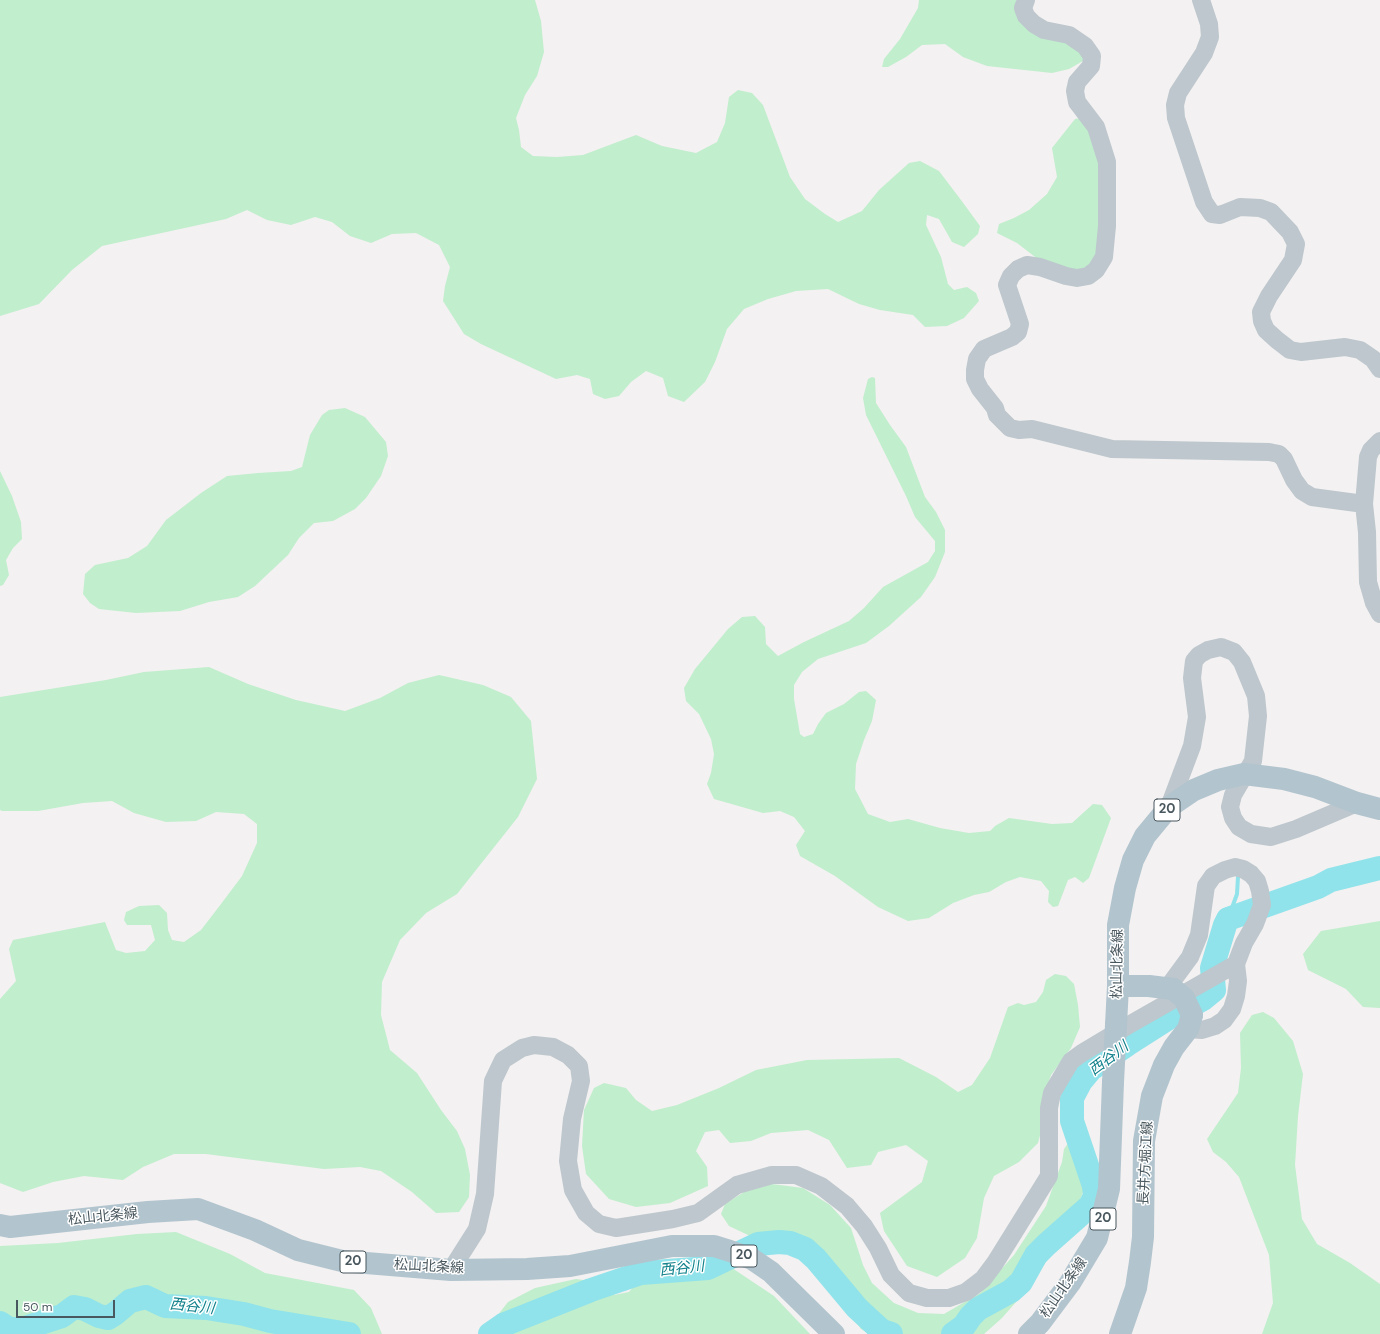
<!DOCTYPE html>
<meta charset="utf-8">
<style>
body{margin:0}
#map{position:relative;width:1380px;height:1334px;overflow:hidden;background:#f3f1f1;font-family:"DM Sans",sans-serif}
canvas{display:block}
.scale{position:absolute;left:16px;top:1300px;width:99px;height:18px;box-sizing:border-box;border:2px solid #49575e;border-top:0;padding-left:5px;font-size:12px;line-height:14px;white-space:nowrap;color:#49575e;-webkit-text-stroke:3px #fff;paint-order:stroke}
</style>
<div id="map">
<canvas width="1380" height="1334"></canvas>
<div class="scale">50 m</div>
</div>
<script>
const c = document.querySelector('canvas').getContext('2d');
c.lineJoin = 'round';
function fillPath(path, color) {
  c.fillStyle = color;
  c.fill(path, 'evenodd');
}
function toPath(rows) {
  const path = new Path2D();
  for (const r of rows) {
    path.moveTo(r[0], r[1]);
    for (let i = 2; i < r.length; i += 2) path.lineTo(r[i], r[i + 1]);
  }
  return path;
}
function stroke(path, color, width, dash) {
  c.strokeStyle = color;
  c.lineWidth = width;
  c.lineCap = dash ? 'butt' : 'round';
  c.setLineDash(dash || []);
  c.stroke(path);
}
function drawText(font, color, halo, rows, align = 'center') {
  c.font = font + ' "DM Sans","Noto Sans JP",sans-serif';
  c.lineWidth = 3;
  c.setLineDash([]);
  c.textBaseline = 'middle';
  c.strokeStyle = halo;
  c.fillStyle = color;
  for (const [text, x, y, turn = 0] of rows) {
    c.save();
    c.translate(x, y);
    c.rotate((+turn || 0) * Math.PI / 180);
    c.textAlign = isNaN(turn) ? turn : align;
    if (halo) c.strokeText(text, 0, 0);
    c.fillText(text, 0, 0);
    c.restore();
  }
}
const green = toPath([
 [0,0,535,0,541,21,544,52,537,76,525,95,516,118,519,130,521,147,533,156,557,157,583,155,636,135,662,146,696,153,717,142,725,123,729,97,738,90,752,93,763,105,790,177,805,199,825,214,838,222,862,211,879,190,909,163,920,161,939,171,961,200,980,226,978,234,964,247,952,242,939,219,927,215,926,225,941,257,948,284,954,290,967,287,976,293,979,301,964,318,947,326,925,327,913,315,880,310,859,304,828,289,796,291,768,299,744,309,727,329,715,362,705,382,684,402,668,396,663,378,646,371,631,382,619,396,605,399,593,394,590,379,577,375,556,379,481,344,464,334,443,301,445,286,450,267,439,245,416,233,392,234,371,243,350,236,332,222,315,217,291,225,267,220,247,210,226,219,102,246,72,270,39,304,0,316],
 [919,0,1016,0,1017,12,1086,49,1083,61,1069,69,1052,73,987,66,963,57,945,44,922,45,906,57,888,67,882,67,884,59,900,39,918,8],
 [1081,118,1100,146,1106,207,1094,265,1069,272,1039,260,1017,243,997,233,999,224,1014,218,1029,210,1047,194,1057,177,1052,148,1075,119],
 [872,377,875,378,876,403,890,425,906,447,925,497,936,512,945,530,945,552,935,577,921,597,889,626,866,643,818,659,802,672,794,685,794,699,800,734,804,737,813,734,818,724,826,713,844,704,859,692,866,691,876,700,872,721,864,740,856,764,855,789,868,814,890,822,908,819,940,828,969,833,990,831,995,826,1009,818,1052,824,1072,823,1093,804,1102,805,1111,818,1089,878,1083,883,1075,877,1068,880,1058,906,1053,907,1048,902,1049,891,1041,881,1020,877,1006,882,989,892,974,895,953,903,929,918,908,921,878,907,835,876,800,856,796,845,805,831,794,817,780,811,763,813,714,799,707,784,711,773,714,754,711,739,699,714,686,701,684,688,695,669,728,629,742,617,755,616,765,627,766,644,778,656,804,642,849,621,864,608,883,587,928,562,935,551,935,541,915,517,906,496,866,415,863,398,868,379],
 [345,408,365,417,386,442,388,456,381,476,366,498,355,509,333,521,314,523,299,538,288,555,255,586,238,597,209,602,180,611,136,613,99,609,90,603,83,594,85,574,95,565,128,558,147,546,166,520,201,493,227,476,258,473,291,471,302,467,310,435,322,415,329,410],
 [0,471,12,496,21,522,22,539,13,548,6,560,9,575,3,585,0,586],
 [209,667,248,684,296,700,345,711,380,698,408,683,439,675,483,685,511,697,531,721,537,779,518,817,457,894,426,913,400,940,382,982,381,1015,390,1050,417,1073,441,1110,457,1131,465,1149,470,1175,469,1197,459,1212,436,1213,412,1192,381,1171,360,1167,324,1169,206,1154,174,1154,143,1167,123,1180,84,1176,53,1182,23,1192,0,1183,0,999,16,981,9,949,13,940,105,922,116,950,126,953,145,951,155,940,151,925,127,925,124,920,126,912,139,906,159,905,167,913,168,930,172,940,184,942,201,930,221,904,242,876,257,843,257,824,244,814,216,812,196,821,166,822,134,813,112,801,83,803,38,811,2,811,0,810,0,697,106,680,144,672],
 [1380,921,1380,1008,1363,1007,1346,989,1308,970,1303,954,1321,931],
 [1055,974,1066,976,1074,984,1078,1005,1080,1027,1071,1048,1051,1075,1043,1099,1042,1128,1038,1143,1019,1162,994,1176,984,1198,977,1238,965,1258,937,1277,907,1266,884,1231,880,1213,922,1182,928,1161,906,1145,878,1152,871,1165,847,1168,829,1140,808,1130,771,1133,751,1141,730,1143,719,1130,705,1132,696,1151,707,1167,708,1186,670,1203,636,1207,609,1199,586,1174,582,1146,584,1110,594,1088,604,1083,626,1088,636,1100,652,1111,677,1105,719,1088,756,1070,807,1060,899,1058,936,1077,958,1092,972,1085,990,1058,1008,1007,1018,1003,1024,1005,1036,1002,1043,992,1046,980],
 [1263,1012,1274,1018,1293,1041,1303,1074,1298,1116,1295,1165,1302,1219,1317,1244,1350,1263,1380,1284,1380,1334,1262,1334,1273,1303,1269,1255,1239,1177,1226,1162,1213,1152,1207,1139,1238,1093,1241,1068,1240,1033,1252,1015],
 [1071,1139,1079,1139,1088,1149,1091,1167,1082,1195,1070,1225,1031,1285,1002,1318,984,1334,870,1334,861,1329,839,1298,806,1263,779,1247,748,1235,729,1226,721,1214,725,1204,744,1192,772,1184,803,1188,830,1205,851,1228,863,1265,872,1283,894,1303,918,1313,944,1314,980,1293,1014,1255,1046,1206,1062,1162,1064,1149],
 [176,1232,230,1254,265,1273,354,1290,371,1308,382,1334,0,1334,0,1246,58,1243,137,1234],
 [691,1262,732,1268,774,1296,810,1334,483,1334,508,1302,535,1288,576,1279,598,1282,614,1295,629,1292,647,1270]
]);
const stream = toPath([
 [1228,919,1237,894,1238,877]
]);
const river = toPath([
 [0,1323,9,1329,22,1329,62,1316,74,1307,85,1309,99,1316,108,1318,116,1313,130,1301,146,1297,165,1306,206,1308,244,1314,270,1321,349,1334],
 [490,1334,503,1325,591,1290,641,1273,708,1268,758,1244,779,1242,790,1243,805,1249,816,1259,857,1308,882,1331,891,1334],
 [953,1334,964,1326,971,1316,978,1309,1011,1291,1021,1282,1036,1255,1046,1245,1090,1206,1095,1196,1094,1186,1072,1121,1072,1098,1081,1081,1091,1069,1128,1044,1172,1016,1203,999,1214,990,1212,968,1225,925,1228,919,1318,887,1331,880,1380,868]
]);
const minor = toPath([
 [1026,0,1023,8,1026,16,1034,24,1044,30,1069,35,1085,46,1092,56,1091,66,1077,82,1075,91,1077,102,1096,127,1107,162,1107,226,1104,257,1096,270,1088,276,1077,278,1066,276,1040,267,1027,265,1018,269,1011,276,1007,285,1020,324,1018,332,1012,337,984,349,977,359,975,370,975,379,980,389,995,408,997,415,1010,428,1019,430,1032,429,1112,449,1269,452,1279,454,1284,459,1294,480,1302,491,1312,497,1364,504],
 [1201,0,1209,24,1210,37,1204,53,1178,93,1175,105,1176,118,1204,202,1212,214,1220,215,1240,207,1260,208,1271,212,1290,232,1296,244,1293,260,1269,296,1261,312,1262,321,1266,330,1277,340,1290,350,1301,352,1345,347,1360,350,1373,359,1380,369],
 [1380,441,1371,450,1368,457,1364,504,1367,532,1368,582,1374,603,1380,614],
 [1169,807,1192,746,1197,717,1192,678,1194,661,1199,655,1208,650,1221,647,1234,652,1242,662,1256,696,1258,716,1253,761,1233,795,1230,807,1233,818,1239,827,1251,834,1271,837,1296,829,1357,803],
 [1168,987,1190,957,1199,935,1206,886,1213,876,1225,870,1235,867,1243,869,1251,874,1257,881,1260,891,1262,905,1255,924,1244,943,1236,964,1238,981,1236,996,1232,1009,1224,1020,1215,1026,1202,1030,1188,1029],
 [451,1270,477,1229,485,1194,493,1081,503,1060,522,1048,534,1045,553,1047,568,1055,579,1066,581,1081,572,1119,568,1161,573,1190,586,1213,599,1224,616,1228,673,1219,698,1213,737,1185,772,1175,796,1175,821,1186,847,1206,864,1226,878,1248,891,1275,909,1293,927,1298,949,1298,966,1292,983,1279,995,1263,1049,1176,1049,1108,1052,1093,1071,1061,1082,1053,1127,1026,1236,964]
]);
const major = toPath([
 [1118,986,1149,986,1173,989],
 [1116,1025,1118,986,1118,925,1125,888,1133,860,1145,836,1169,807,1194,790,1218,780,1244,774,1284,779,1315,787,1357,803,1380,809],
 [0,1225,10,1227,148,1212,198,1209,255,1230,298,1250,342,1261,451,1270,527,1269,570,1266,672,1246,714,1246,730,1251,752,1259,771,1272,834,1334],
 [1029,1334,1040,1323,1070,1283,1097,1238,1109,1189,1113,1082],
 [1120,1334,1136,1288,1140,1262,1143,1237,1144,1141,1152,1096,1164,1065,1174,1047,1188,1029,1192,1015]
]);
const majorBridge = toPath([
 [1173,989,1184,998,1192,1015],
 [1113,1082,1116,1025]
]);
const shields = [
 [1167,810,26],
 [1103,1219,26],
 [744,1256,26],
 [353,1262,26]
];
const shieldNames = [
 ["20",1167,810],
 ["20",1103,1219],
 ["20",744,1256],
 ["20",353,1262]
];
const streetNames = [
 ["松山北条線",1118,964,-89],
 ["長井方堀江線",1146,1163,-87],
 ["松山北条線",103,1217,-6],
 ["松山北条線",429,1267,3],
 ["松山北条線",1064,1288,-55]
];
const waterNames = [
 ["西谷川",1109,1059,-37],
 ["西谷川",682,1269,-6],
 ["西谷川",192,1307,6]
];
fillPath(green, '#c1eecd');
stroke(stream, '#90e3ea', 4);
stroke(river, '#90e3ea', 24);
stroke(minor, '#bdc7cd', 18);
stroke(major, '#b2c4ce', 22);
stroke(majorBridge, '#b2c4ce', 22);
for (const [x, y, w] of shields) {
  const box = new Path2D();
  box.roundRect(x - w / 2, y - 11, w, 22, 3);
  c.fillStyle = '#fff';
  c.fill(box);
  stroke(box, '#49575e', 1);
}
drawText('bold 13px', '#49575e', null, shieldNames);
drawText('14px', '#49575e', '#fff', streetNames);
drawText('italic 15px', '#11818b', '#fff', waterNames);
</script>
